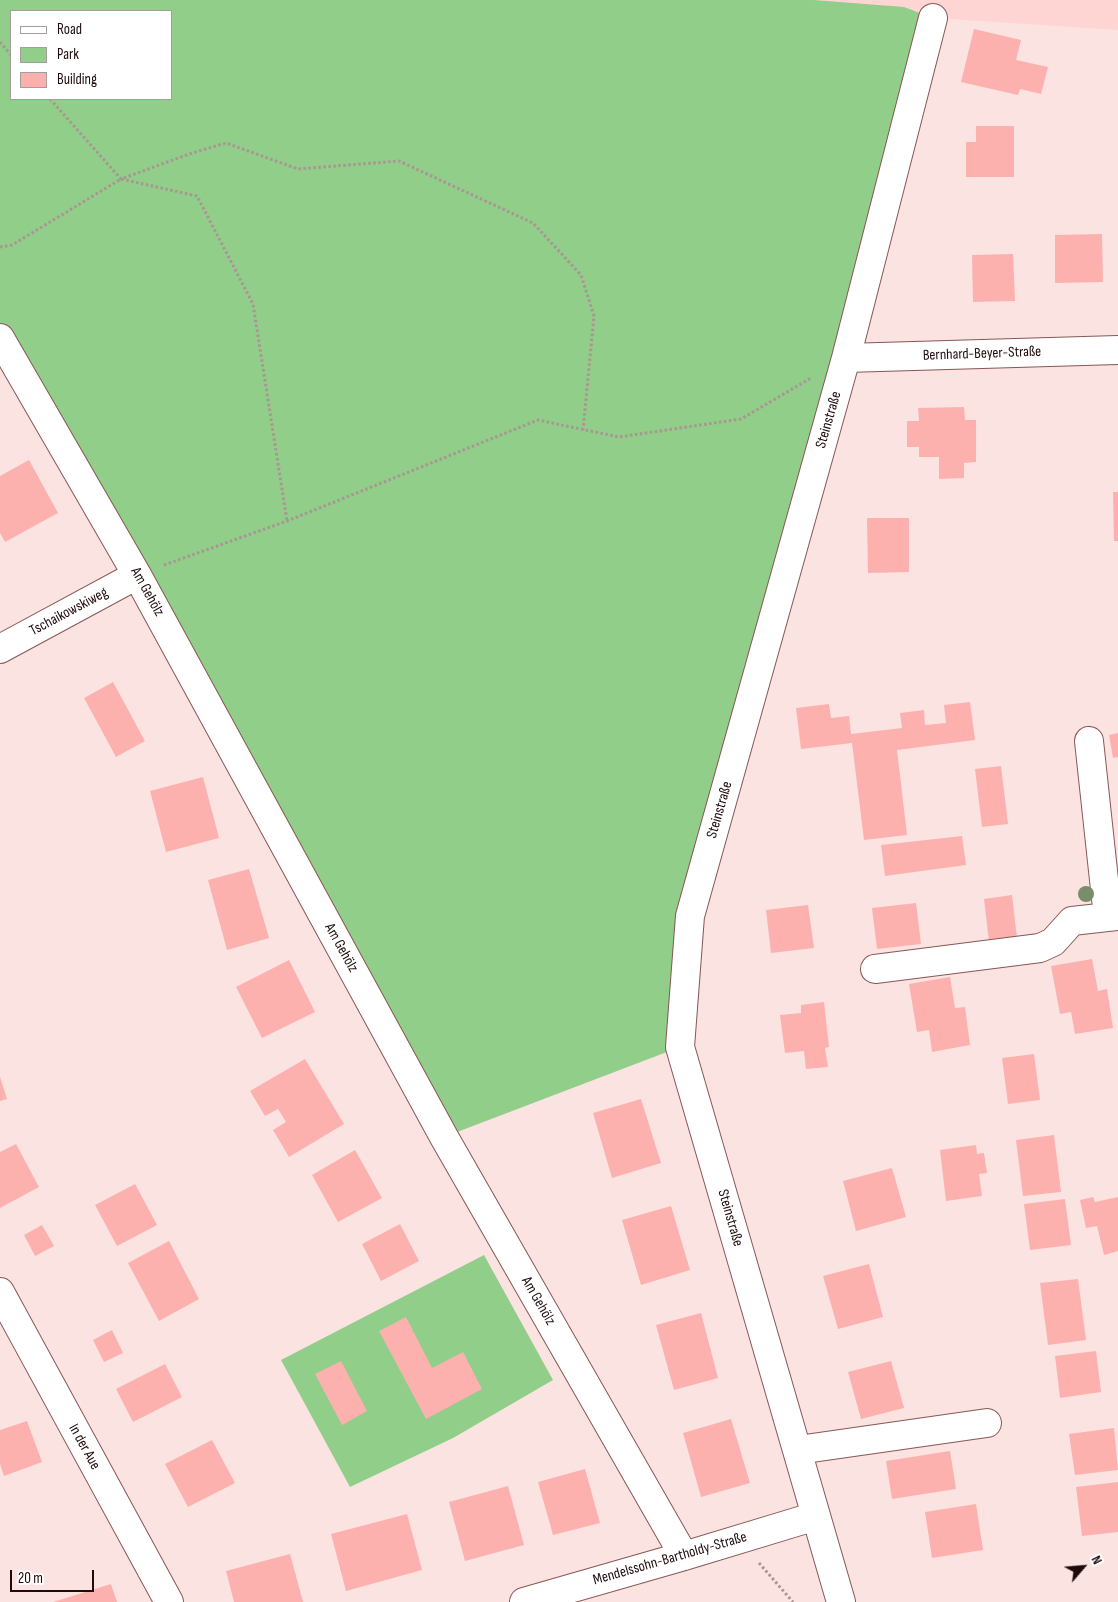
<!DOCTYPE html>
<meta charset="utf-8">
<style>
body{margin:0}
#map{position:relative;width:1118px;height:1602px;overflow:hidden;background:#fbe3e1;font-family:"Sofia Sans Condensed",sans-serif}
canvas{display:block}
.legend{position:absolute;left:10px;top:10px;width:162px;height:90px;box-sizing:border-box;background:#fff;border:1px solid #a59d9d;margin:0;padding:6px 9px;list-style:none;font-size:15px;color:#1f0b0b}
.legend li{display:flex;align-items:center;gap:10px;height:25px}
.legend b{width:25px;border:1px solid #a59d9d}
.north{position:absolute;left:1058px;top:1542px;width:50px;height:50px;-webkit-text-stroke:4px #fff;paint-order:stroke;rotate:63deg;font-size:14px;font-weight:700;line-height:20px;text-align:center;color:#1f0b0b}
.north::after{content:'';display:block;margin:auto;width:18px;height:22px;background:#1f0b0b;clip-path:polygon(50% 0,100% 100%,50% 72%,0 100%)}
.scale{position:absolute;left:10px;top:1570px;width:84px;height:22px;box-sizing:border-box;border:2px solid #1f0b0b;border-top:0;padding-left:6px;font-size:15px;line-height:18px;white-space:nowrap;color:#1f0b0b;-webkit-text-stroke:4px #fff;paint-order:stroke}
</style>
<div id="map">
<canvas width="1118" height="1602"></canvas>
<ul class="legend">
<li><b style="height:6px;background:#fff"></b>Road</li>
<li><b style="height:14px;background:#90ce8a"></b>Park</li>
<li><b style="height:14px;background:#fcb1ae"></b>Building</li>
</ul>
<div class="north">N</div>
<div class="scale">20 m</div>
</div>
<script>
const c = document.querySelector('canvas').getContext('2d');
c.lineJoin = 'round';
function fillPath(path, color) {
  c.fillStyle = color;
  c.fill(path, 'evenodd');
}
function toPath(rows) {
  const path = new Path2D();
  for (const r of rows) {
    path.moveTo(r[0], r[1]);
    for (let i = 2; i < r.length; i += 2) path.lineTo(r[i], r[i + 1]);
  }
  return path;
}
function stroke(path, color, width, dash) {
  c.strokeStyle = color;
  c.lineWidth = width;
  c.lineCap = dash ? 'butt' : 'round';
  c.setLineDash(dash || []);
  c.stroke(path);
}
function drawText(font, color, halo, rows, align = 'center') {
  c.font = font + ' "Sofia Sans Condensed",sans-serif';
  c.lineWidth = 4.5;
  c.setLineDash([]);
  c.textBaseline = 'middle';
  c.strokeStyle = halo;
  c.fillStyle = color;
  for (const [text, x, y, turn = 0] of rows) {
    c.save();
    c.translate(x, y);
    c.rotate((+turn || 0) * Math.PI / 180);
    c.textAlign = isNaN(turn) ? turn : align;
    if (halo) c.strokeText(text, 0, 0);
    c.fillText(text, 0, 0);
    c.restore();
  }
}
const built = toPath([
 [814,0,1118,0,1118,30,933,18]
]);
const green = toPath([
 [0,0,814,0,904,7,933,18,690,916,680,1047,444,1137,0,338],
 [11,11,171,11,171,99,11,99],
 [484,1255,553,1380,453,1438,350,1487,281,1360]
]);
const building = toPath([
 [974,29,1021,40,1016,60,1048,67,1041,94,1020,89,1018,95,961,82],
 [976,126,1014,126,1014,177,966,177,966,142,976,142],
 [1102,234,1103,282,1055,283,1055,235],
 [1013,254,1015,301,973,302,972,255],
 [964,407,965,420,976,420,976,462,964,463,964,478,939,479,939,457,919,457,919,447,907,447,907,421,919,421,918,408],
 [29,460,58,513,5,542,0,533,0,476],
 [1113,492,1118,492,1118,541,1114,541],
 [867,518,909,518,909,572,868,573],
 [113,682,145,741,116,757,84,698],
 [970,702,975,740,897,750,907,835,864,840,852,743,801,749,796,708,829,704,831,718,849,716,851,734,902,728,900,713,924,710,925,725,946,723,944,705],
 [1118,733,1118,757,1113,758,1109,735],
 [1001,766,1008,824,982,827,975,769],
 [203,777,219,838,166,852,150,791],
 [962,836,966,865,885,876,881,845],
 [249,869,269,938,227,950,208,880],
 [1012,895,1017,938,989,942,984,899],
 [916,903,921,944,877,949,872,908],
 [808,905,814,948,771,953,766,910],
 [1092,959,1098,991,1107,989,1113,1028,1075,1034,1071,1012,1060,1014,1051,966],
 [289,960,315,1012,262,1038,236,987],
 [950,977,955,1008,965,1007,970,1045,932,1052,929,1030,917,1032,909,984],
 [824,1002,829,1047,825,1048,828,1067,806,1069,804,1051,785,1053,780,1015,801,1013,801,1005],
 [1034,1054,1040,1100,1008,1104,1002,1058],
 [305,1059,344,1124,289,1157,273,1130,286,1122,278,1109,265,1116,250,1091],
 [0,1077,7,1099,0,1101],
 [641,1099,661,1163,612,1178,593,1113],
 [1054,1135,1061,1192,1023,1196,1016,1140],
 [16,1144,39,1187,0,1208,0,1152],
 [976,1145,977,1154,984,1153,987,1173,979,1174,982,1196,946,1201,940,1150],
 [355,1150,382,1198,338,1222,312,1175],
 [892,1168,906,1217,856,1231,843,1181],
 [135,1184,157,1225,117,1246,95,1205],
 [1093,1197,1095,1202,1118,1197,1118,1251,1104,1255,1097,1226,1086,1228,1080,1200],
 [1065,1199,1071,1245,1030,1250,1024,1204],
 [671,1206,690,1270,641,1285,622,1220],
 [400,1224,419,1261,381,1281,362,1244],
 [42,1225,54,1246,35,1256,24,1235],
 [169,1241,199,1299,159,1321,128,1263],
 [869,1264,883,1317,838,1329,823,1276],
 [1078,1279,1086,1340,1048,1345,1040,1283],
 [701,1313,718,1378,674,1390,656,1325],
 [406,1317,432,1368,463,1352,482,1389,426,1419,379,1331],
 [112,1330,123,1353,104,1362,93,1340],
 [1096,1351,1101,1392,1060,1398,1055,1356],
 [341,1361,367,1411,342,1425,315,1374],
 [891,1361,904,1408,861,1419,848,1372],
 [165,1364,182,1397,133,1422,116,1389],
 [731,1419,750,1483,701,1497,683,1433],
 [27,1421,42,1462,4,1476,0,1464,0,1430],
 [1114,1428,1118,1470,1075,1475,1069,1434],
 [212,1440,235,1483,188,1507,165,1464],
 [950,1451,956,1489,892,1499,886,1461],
 [585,1469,600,1523,553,1535,538,1482],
 [1118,1482,1118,1532,1082,1536,1076,1487],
 [508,1486,524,1545,465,1561,449,1502],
 [976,1504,983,1550,932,1558,925,1512],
 [407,1514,422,1570,346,1591,331,1534],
 [290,1554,303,1602,234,1602,226,1571],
 [111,1584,117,1602,53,1602]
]);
const path = toPath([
 [0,42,11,55],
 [50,99,121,179,192,153,226,143,298,169,399,161,533,223,581,275,594,316,583,430],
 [0,247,12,245,121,179,197,196,253,304,287,521],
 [164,565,287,521,538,420,619,437,741,419,811,378],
 [759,1563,793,1602]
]);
const minor = toPath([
 [0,338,137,575,444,1137,684,1556],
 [846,358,1118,350],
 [0,649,137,575],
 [1089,741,1108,917],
 [875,969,1040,948,1053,942,1072,921,1118,916],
 [0,1292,169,1602],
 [798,1450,987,1423],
 [524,1602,684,1556,816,1516],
 [841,1602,680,1047,690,916,846,358,933,18]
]);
const trees = [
 [1086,894]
];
const streetNames = [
 ["Bernhard-Beyer-Straße",982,354,-2],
 ["Steinstraße",829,420,-74],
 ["Am Gehölz",147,592,61],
 ["Tschaikowskiweg",69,612,-28],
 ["Steinstraße",720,810,-74],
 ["Am Gehölz",341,948,61],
 ["Steinstraße",730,1218,74],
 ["Am Gehölz",538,1301,60],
 ["In der Aue",84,1447,61],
 ["Mendelssohn-Bartholdy-Straße",670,1559,-16]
];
fillPath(built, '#ffd5d3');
fillPath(green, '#90ce8a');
fillPath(building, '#fcb1ae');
stroke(minor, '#895654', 30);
stroke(path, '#ab9493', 3, [2.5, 2.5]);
stroke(minor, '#fff', 28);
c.fillStyle = '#798d6b';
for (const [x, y] of trees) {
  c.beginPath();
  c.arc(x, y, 8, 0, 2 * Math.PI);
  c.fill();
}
drawText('15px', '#1f0b0b', '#fff', streetNames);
</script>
